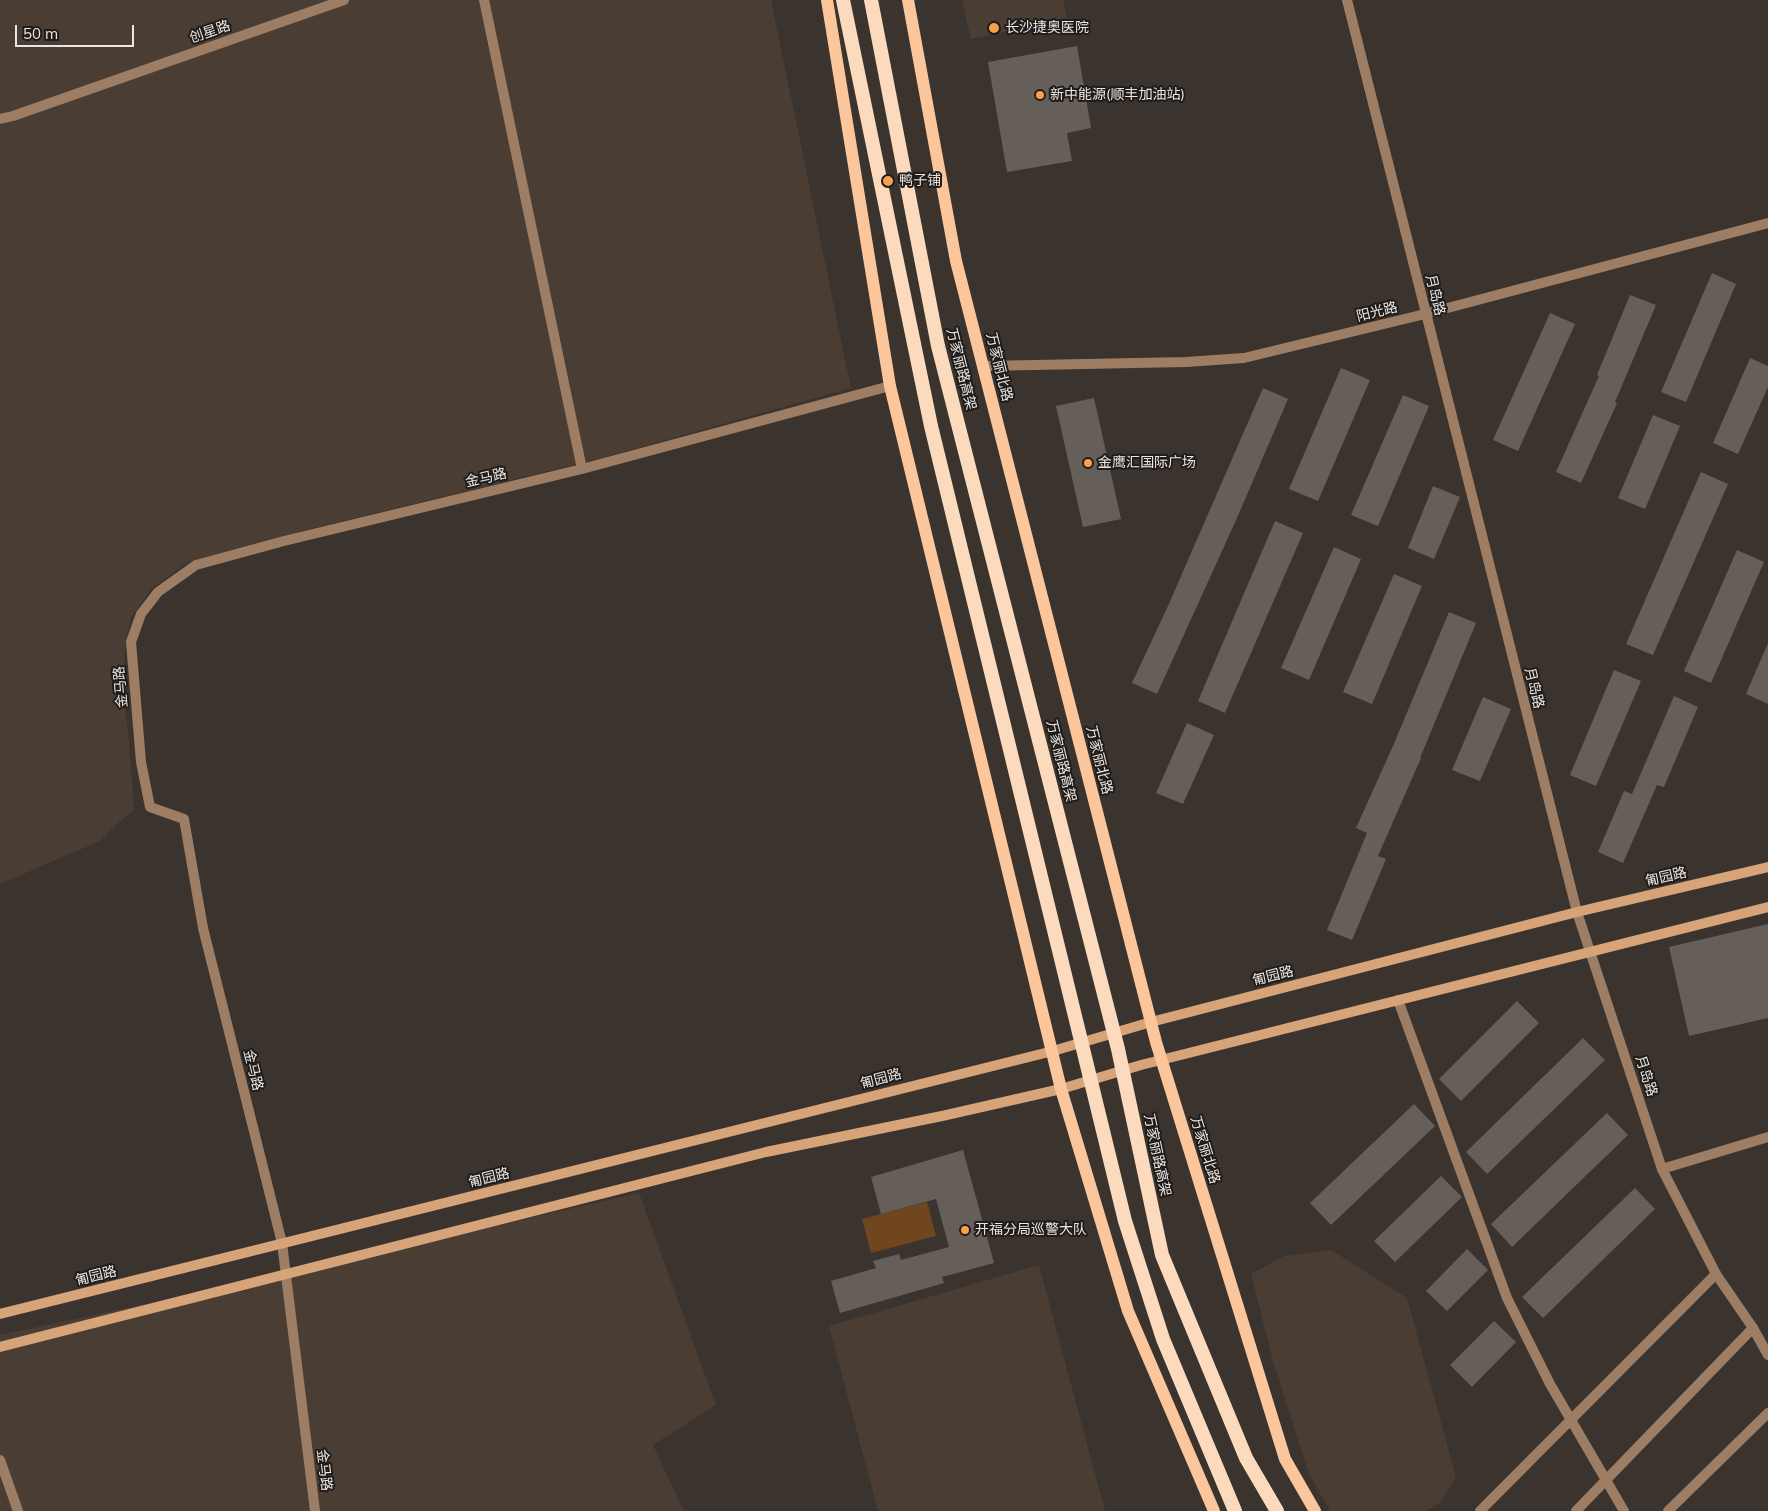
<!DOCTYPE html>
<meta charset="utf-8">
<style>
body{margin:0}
#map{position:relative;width:1768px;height:1511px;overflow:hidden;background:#3b342e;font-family:Mulish,sans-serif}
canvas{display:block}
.scale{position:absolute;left:15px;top:25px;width:119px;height:22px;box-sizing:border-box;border:2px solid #ebe6e3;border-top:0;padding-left:6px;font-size:15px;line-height:18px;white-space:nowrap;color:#ebe6e3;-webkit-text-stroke:4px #1f1c19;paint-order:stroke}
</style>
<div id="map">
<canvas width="1768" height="1511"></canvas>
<div class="scale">50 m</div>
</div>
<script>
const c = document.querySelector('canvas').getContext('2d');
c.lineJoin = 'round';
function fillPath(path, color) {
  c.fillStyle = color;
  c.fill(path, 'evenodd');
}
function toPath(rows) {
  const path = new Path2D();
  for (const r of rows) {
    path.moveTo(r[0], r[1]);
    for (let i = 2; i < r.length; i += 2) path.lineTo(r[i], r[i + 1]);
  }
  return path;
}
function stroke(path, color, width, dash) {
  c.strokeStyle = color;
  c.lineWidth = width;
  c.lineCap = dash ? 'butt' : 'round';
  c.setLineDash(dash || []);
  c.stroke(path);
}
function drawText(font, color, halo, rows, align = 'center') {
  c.font = font + ' Mulish,"Noto Sans SC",sans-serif';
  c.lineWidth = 4;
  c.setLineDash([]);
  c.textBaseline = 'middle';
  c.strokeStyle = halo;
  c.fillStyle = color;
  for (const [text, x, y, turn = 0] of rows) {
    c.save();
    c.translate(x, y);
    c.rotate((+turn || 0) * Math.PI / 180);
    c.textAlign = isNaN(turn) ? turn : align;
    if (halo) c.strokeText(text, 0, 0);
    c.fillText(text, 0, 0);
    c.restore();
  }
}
const built = toPath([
 [0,0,771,0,851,388,602,458,310,529,187,563,152,588,131,617,126,642,122,683,129,740,134,810,119,822,100,841,0,884],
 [962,0,1063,0,1067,18,971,39],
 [639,1193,716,1405,653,1445,684,1511,0,1511,0,1335,286,1274],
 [1331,1250,1407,1298,1456,1477,1440,1503,1426,1511,1330,1511,1309,1474,1273,1361,1251,1274,1284,1256],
 [1039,1265,1105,1511,878,1511,829,1326]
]);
const green = toPath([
 [927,1202,936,1236,871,1253,862,1219]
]);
const building = toPath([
 [1077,46,1091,128,1067,133,1072,161,1007,172,988,62],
 [1712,273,1736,284,1686,402,1661,392],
 [1630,295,1656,305,1615,402,1617,403,1581,483,1556,472,1599,376,1597,375],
 [1550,313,1575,324,1518,451,1493,440],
 [1750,358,1768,366,1768,387,1738,454,1713,443],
 [1341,368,1370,380,1318,501,1289,489],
 [1263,388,1288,399,1237,518,1157,694,1132,683,1168,606],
 [1403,395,1429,406,1378,526,1351,515],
 [1094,398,1121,519,1083,527,1056,406],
 [1653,415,1680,426,1645,509,1618,498],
 [1701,472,1728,484,1653,655,1626,644],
 [1433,486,1460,497,1434,559,1408,548],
 [1275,521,1303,533,1225,713,1198,701],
 [1334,547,1361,559,1309,680,1281,668],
 [1737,550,1764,562,1711,683,1684,671],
 [1394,574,1422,586,1372,704,1343,692],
 [1449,612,1476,623,1420,758,1421,758,1378,856,1386,859,1352,940,1327,930,1367,833,1356,828,1393,746],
 [1768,643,1768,704,1746,694],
 [1614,670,1641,681,1596,786,1570,775],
 [1674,696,1698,707,1664,787,1657,785,1623,863,1598,852,1624,791,1632,794],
 [1483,697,1511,709,1480,781,1452,770],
 [1187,723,1214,735,1183,804,1156,793],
 [1768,924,1768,1018,1689,1036,1669,947],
 [1517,1001,1539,1023,1461,1101,1439,1079],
 [1583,1038,1605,1060,1487,1174,1466,1152],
 [1414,1104,1435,1126,1331,1225,1310,1203],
 [1607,1113,1628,1135,1512,1247,1491,1224],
 [963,1150,994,1263,942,1277,944,1283,840,1313,831,1281,876,1268,873,1261,899,1254,901,1260,949,1247,936,1199,881,1214,871,1177],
 [1441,1176,1462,1197,1395,1262,1374,1241],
 [1635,1188,1655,1209,1543,1318,1522,1297],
 [1467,1249,1488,1270,1447,1311,1426,1291],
 [1494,1321,1516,1342,1472,1387,1450,1365]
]);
const service = toPath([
 [1398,1000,1507,1298,1550,1384,1624,1511],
 [1662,1169,1768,1137],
 [1480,1511,1716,1274],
 [1576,1511,1753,1328],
 [1668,1511,1768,1413]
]);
const minor = toPath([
 [484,0,582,469],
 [1347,0,1577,912,1662,1169,1716,1274,1753,1328,1768,1355],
 [0,119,13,116,344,0],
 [983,366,1186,362,1244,358,1425,314,1768,223],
 [0,1460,18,1511],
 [315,1511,282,1243,203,928,184,819,150,807,141,762,131,642,141,614,158,592,196,565,284,541,582,469,890,386]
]);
const secondary = toPath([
 [0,1314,1053,1051,1151,1022,1577,912,1768,867],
 [0,1347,766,1152,942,1116,1061,1089,1141,1065,1768,907]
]);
const primary = toPath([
 [827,0,890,386,1061,1089,1128,1311,1214,1511],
 [908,0,956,261,1156,1042,1285,1459,1315,1511]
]);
const trunkBridge = toPath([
 [843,0,931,426,1125,1221,1163,1339,1235,1511],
 [871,0,938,346,1118,1049,1162,1255,1246,1458,1277,1511]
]);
const markers = [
 [994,28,6,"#f9a04d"],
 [1040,95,5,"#f9a04d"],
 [888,181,6,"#f9a04d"],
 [1088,463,5,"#f9a04d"],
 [965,1230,5,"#f9a04d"]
];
const poiNames = [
 ["长沙捷奥医院",1005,28],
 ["新中能源(顺丰加油站)",1050,95],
 ["鸭子铺",899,181],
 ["金鹰汇国际广场",1098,463],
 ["开福分局巡警大队",975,1230]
];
const streetNames = [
 ["创星路",210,32,-19],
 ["月岛路",1435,295,76],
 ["阳光路",1377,312,-14],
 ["万家丽北路",999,367,76],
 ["万家丽路高架",961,369,76],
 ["金马路",486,478,-13],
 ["金马路",121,687,-95],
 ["月岛路",1534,688,76],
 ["万家丽北路",1099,760,76],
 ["万家丽路高架",1061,761,76],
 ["匍园路",1666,877,-13],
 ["匍园路",1273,976,-14],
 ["金马路",253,1070,76],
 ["月岛路",1646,1076,72],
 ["匍园路",881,1079,-15],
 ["万家丽北路",1205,1150,73],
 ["万家丽路高架",1157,1155,78],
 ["匍园路",489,1178,-14],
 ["匍园路",96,1276,-14],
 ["金马路",324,1470,83]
];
fillPath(built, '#493d34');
fillPath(green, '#70461e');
fillPath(building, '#665f59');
stroke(service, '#9d7d63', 10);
stroke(minor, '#9d7d63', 10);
stroke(secondary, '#d7a47a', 10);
stroke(primary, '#fbc69b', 12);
stroke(trunkBridge, '#fcdabe', 14);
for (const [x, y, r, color] of markers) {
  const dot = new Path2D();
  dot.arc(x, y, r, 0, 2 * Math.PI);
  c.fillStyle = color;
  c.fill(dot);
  stroke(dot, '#1f1c19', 2);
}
drawText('14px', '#ebe6e3', '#1f1c19', poiNames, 'left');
drawText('14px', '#ebe6e3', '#1f1c19', streetNames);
</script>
